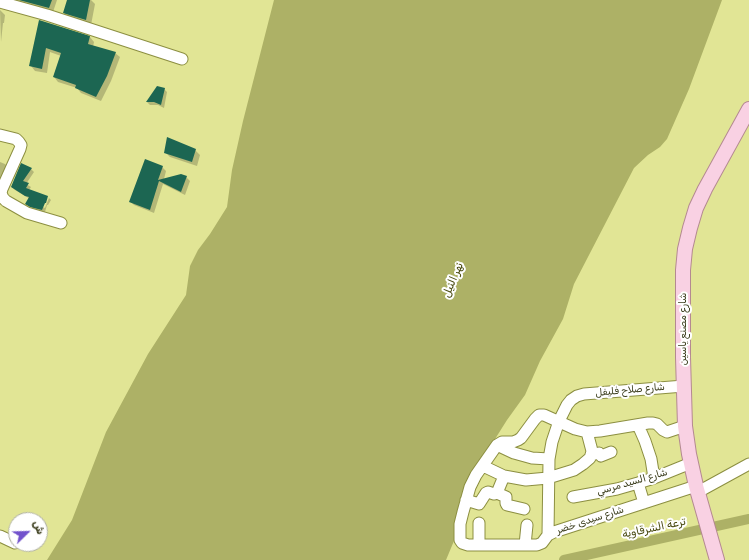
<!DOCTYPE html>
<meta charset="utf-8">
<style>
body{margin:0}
#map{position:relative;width:749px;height:560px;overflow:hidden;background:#e1e595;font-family:Rubik,"Noto Sans Arabic",sans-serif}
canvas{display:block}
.north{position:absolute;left:8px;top:512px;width:40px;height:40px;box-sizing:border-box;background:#fff;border:1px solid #b0b1a4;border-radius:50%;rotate:67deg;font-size:11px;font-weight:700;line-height:16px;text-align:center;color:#3a3c1b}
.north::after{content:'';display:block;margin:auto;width:14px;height:18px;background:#7252cc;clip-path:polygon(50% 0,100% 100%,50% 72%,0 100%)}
</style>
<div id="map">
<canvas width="749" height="560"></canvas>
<div class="north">ش</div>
</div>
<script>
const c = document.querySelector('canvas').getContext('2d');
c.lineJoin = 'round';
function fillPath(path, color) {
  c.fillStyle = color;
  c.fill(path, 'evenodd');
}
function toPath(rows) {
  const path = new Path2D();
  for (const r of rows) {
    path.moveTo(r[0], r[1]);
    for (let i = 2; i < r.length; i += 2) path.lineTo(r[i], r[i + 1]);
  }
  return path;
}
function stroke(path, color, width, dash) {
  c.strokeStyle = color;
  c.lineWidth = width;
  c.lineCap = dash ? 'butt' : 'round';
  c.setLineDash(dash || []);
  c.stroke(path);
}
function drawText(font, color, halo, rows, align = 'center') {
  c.font = font + ' Rubik,"Noto Sans Arabic",sans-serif';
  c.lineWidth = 4;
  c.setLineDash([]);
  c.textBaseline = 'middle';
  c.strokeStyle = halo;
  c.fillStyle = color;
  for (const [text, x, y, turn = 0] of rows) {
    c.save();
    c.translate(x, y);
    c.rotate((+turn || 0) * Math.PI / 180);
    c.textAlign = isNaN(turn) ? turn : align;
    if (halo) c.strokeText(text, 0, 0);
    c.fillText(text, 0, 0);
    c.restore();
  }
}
const water = toPath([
 [274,0,722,0,689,89,667,139,660,147,648,155,634,168,574,284,563,319,540,361,525,395,507,420,473,474,459,503,456,536,446,560,47,560,72,520,106,432,148,354,186,295,190,266,198,250,210,234,227,207,232,170,243,121]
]);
const shadow = toPath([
 [11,0,57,0,53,12],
 [68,0,91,0,95,4,91,25,69,17,64,13],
 [0,10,5,15,4,23,3,23,1,42],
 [40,21,90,37,94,42,93,47,115,53,120,57,111,81,101,101,81,93,77,88,58,82,54,77,61,56,50,52,47,73,35,71,31,66],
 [164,89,167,92,164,108,158,105,150,105,147,102],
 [195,150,200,155,197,166,170,157,165,152],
 [0,162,5,164,8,167,0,186],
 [162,167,166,171,164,179,186,177,190,181,185,195,163,184,154,213,134,205,130,201],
 [31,169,34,172,26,184,31,187,29,190,48,197,47,197,43,207,45,208,49,198,51,200,48,205,47,205,45,212,34,209,30,207,30,199,15,190,12,187]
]);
const canal = toPath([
 [564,560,749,519]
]);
const building = toPath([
 [19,0,52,0,49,8],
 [67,0,90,0,86,20,63,13],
 [39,20,90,36,88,44,116,52,107,76,96,97,75,88,76,85,53,77,61,53,46,48,42,69,29,66],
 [157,86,165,88,161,105,154,102,146,102],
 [167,137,196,149,192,162,164,153],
 [145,159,163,166,158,180,181,174,187,176,181,192,159,181,150,210,129,202],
 [21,163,32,168,23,181,29,183,26,188,48,196,46,203,45,203,42,210,30,207,25,204,29,197,25,196,11,187]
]);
const minor = toPath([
 [0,2,47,15,182,59],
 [0,135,16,139,19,142,21,145,20,149,2,189,1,193,3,198,6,201,27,213,61,223],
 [638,425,645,441,651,459,654,478],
 [685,426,667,432,663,430,657,424,653,423,648,423,600,431,587,432,575,429,544,415,539,415,535,419,521,438,518,440,513,442,502,442,497,445,476,475,470,487,463,512,460,524,460,540,462,543,468,545,537,545,542,543,548,535,554,532,696,486],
 [497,445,514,453,532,458,549,459],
 [591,455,599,453,601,456,611,452],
 [483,466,504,476,526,480,548,478,574,470,583,464,590,458,591,455,592,451,587,432],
 [638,483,644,503],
 [698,492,749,464],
 [497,493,506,497,506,503,507,505,524,509],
 [573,497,617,489,638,483,654,478,691,463],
 [466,500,479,504,486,493,488,492,494,494,497,493,504,476],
 [479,523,479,545],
 [548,535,549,459,552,442,559,421,567,405,571,400,577,396,584,394,684,386],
 [0,536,15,543],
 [525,545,527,525]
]);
const major = toPath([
 [717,560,696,486,689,454,685,426,683,357,683,270,685,249,690,228,696,208,705,189,749,109]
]);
const streetNames = [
 ["شارع مصنع ياسين",683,329,-90],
 ["شارع صلاح فليفل",630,390,-5],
 ["شارع السيد مرسي",632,482,-16],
 ["شارع سيدى خضر",590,520,-18]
];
const waterNames = [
 ["نهر النيل",453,280,-67],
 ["ترعة الشرقاوية",654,528,-12]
];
fillPath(water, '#adb166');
fillPath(shadow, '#0003');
stroke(canal, '#adb166', 10);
fillPath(building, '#1c6652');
stroke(minor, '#8c8f41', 13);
stroke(major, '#b48991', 16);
stroke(minor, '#fff', 11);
stroke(major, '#f9d1e3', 14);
drawText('10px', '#3a3c1b', '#fff', streetNames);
drawText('italic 11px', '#48490f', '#fff', waterNames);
</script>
